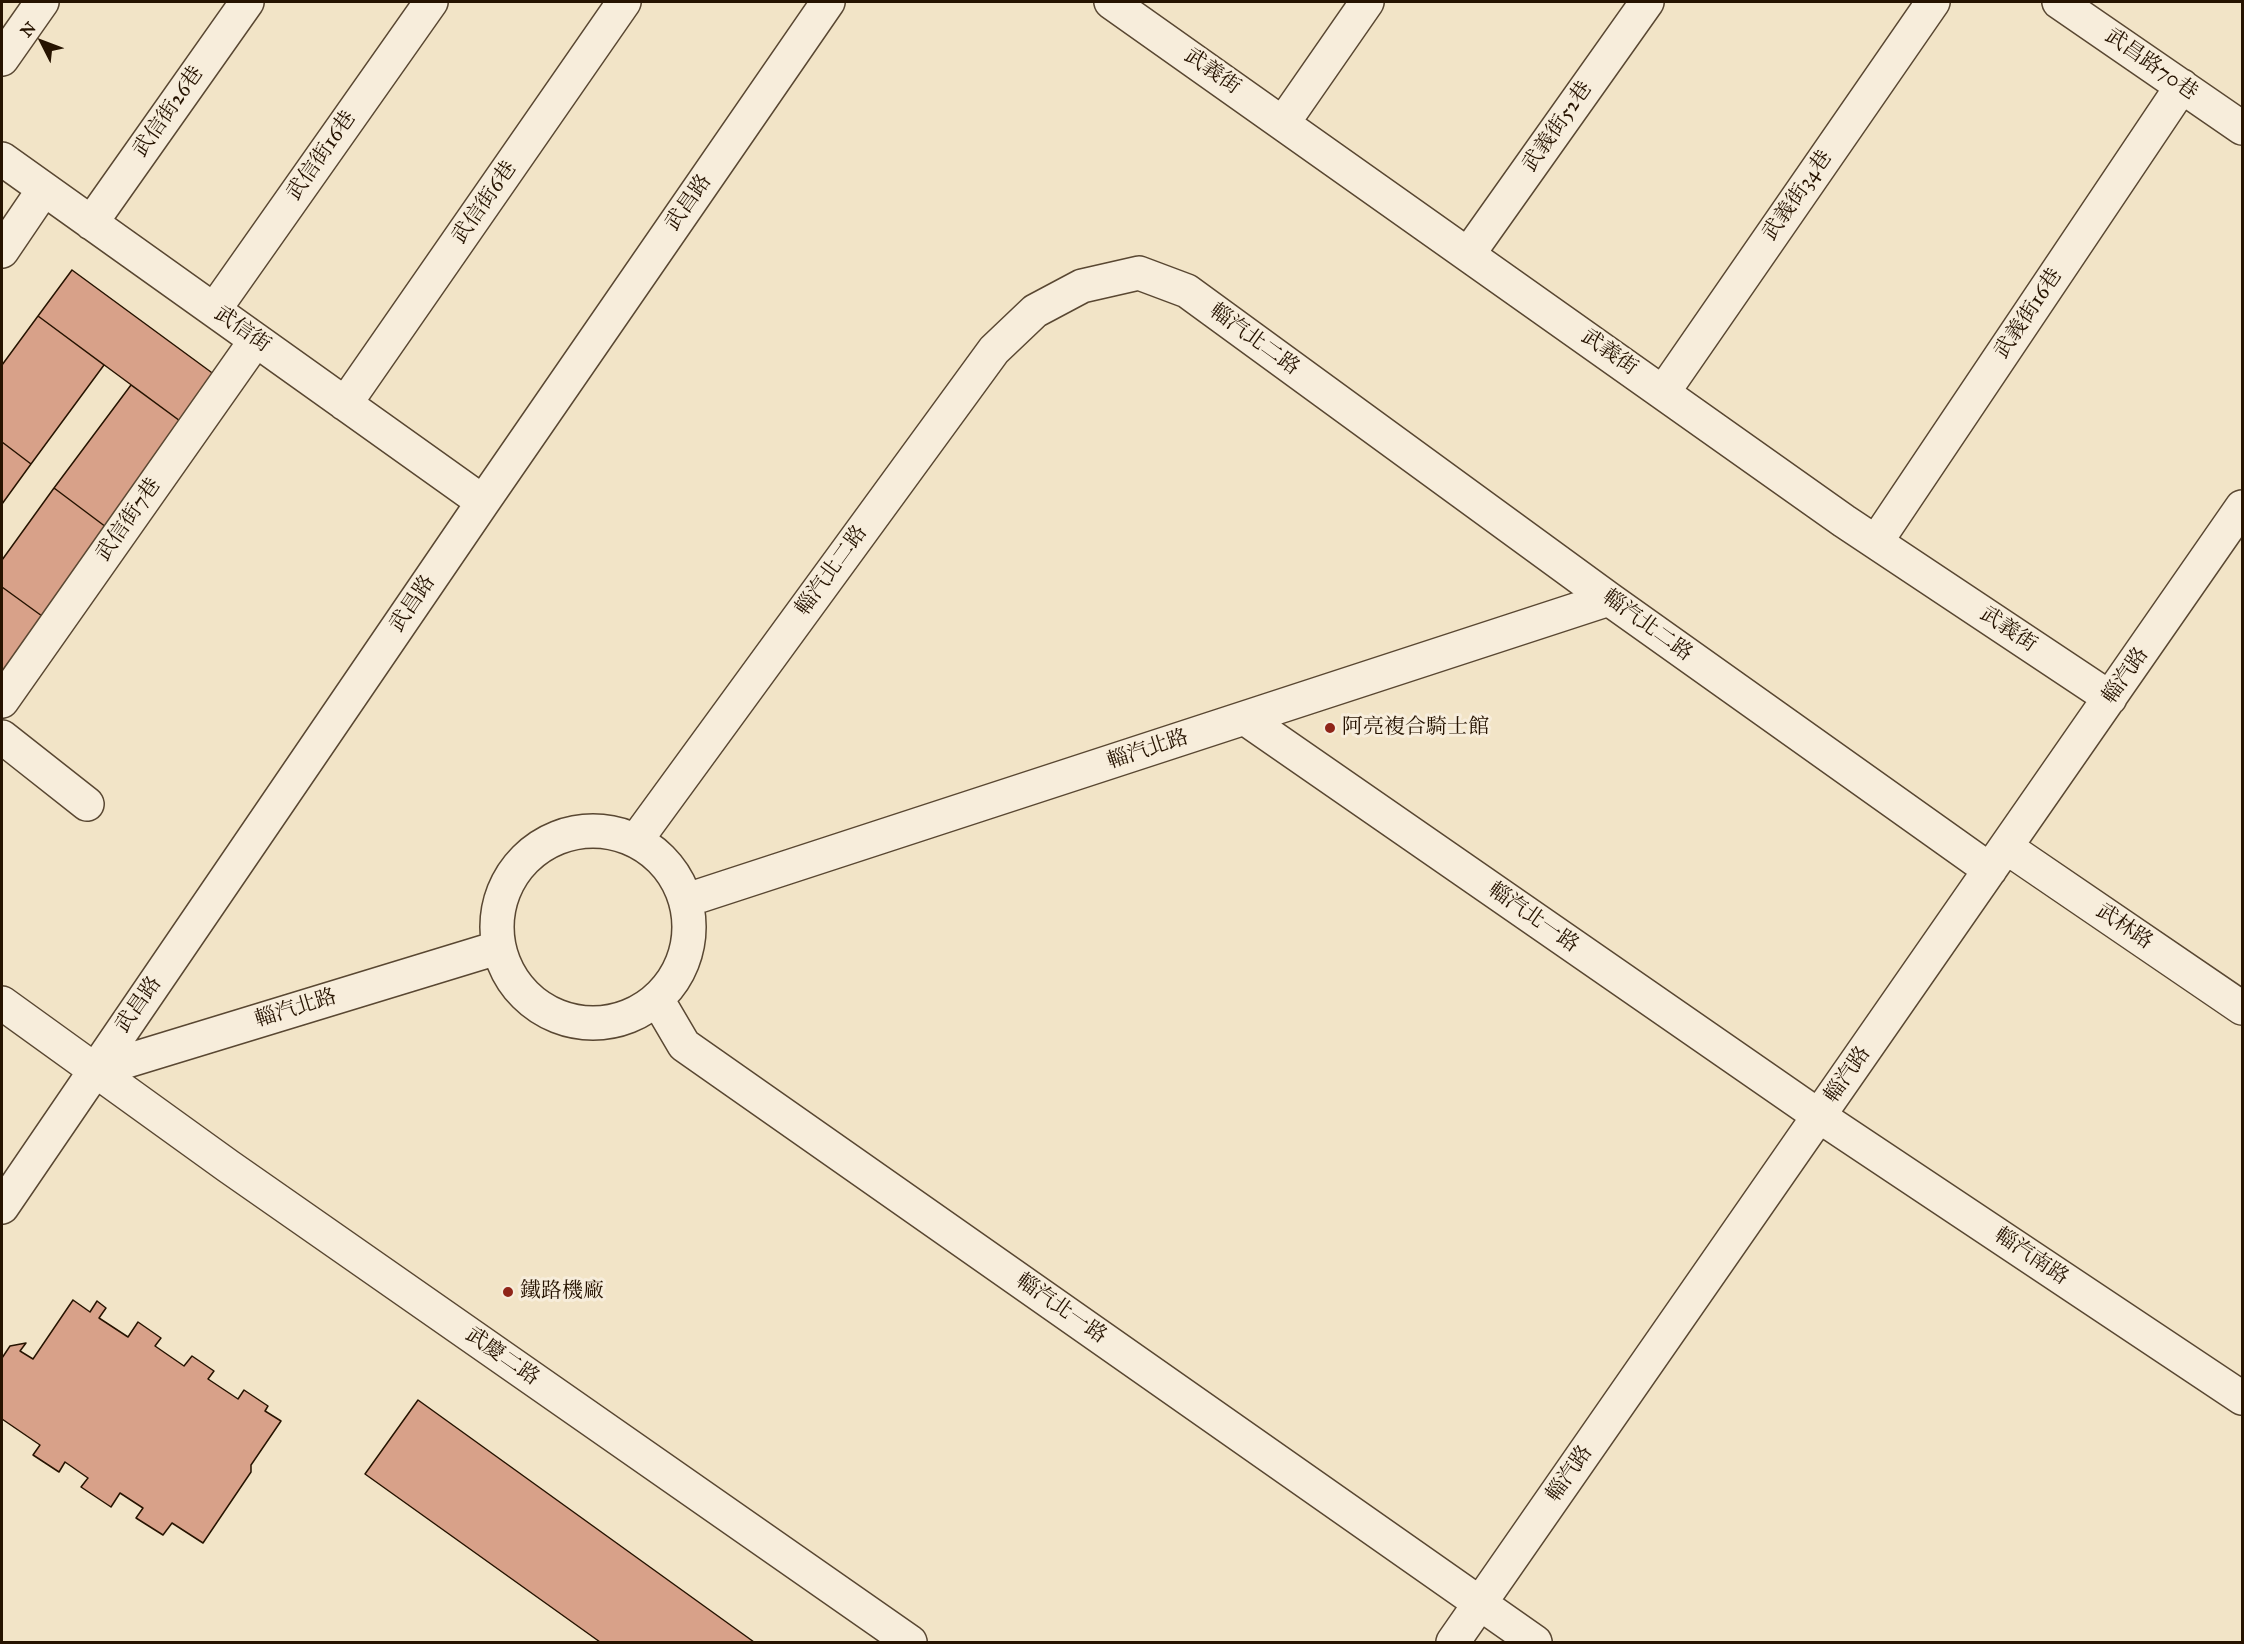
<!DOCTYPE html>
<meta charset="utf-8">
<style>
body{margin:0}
#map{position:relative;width:2244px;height:1644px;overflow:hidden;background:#f2e4c7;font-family:"IM FELL Great Primer",serif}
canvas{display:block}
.frame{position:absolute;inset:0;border:3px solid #261300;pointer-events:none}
.north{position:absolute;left:12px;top:12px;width:60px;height:60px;-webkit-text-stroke:4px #f7eddb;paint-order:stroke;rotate:312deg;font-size:16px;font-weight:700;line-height:24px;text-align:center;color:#261300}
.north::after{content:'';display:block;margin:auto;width:21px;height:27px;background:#261300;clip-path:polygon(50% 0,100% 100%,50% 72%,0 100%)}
</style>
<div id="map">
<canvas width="2244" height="1644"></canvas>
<div class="frame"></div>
<div class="north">N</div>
</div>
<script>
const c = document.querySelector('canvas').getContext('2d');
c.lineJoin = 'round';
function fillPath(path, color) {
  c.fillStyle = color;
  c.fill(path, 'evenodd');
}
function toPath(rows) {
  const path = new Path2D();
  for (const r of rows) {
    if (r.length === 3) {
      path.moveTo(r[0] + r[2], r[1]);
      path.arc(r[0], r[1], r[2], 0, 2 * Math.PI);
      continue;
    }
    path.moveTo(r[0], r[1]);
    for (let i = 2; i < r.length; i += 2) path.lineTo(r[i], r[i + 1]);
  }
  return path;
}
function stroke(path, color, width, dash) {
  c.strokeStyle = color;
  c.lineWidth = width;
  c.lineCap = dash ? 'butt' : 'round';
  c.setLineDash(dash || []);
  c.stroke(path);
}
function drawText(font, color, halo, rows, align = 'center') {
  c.font = font + ' "IM FELL Great Primer","Noto Serif TC",serif';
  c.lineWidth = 6;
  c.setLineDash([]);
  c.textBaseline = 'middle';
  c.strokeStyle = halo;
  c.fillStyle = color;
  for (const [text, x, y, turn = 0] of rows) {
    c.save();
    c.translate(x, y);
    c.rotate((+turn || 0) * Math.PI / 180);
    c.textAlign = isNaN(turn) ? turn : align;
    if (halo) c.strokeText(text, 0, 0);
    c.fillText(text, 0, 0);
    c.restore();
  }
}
const building = toPath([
 [72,270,230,386,195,432,38,316,72,270],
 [38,316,104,365,31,464,2,442,2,365,38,316],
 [131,385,195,432,118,536,54,488,131,385],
 [2,442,31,464,2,504,2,442],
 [54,488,118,536,53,624,2,587,2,560,54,488],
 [2,587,53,624,2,694,2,587],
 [73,1300,90,1312,97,1301,106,1308,99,1318,128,1337,138,1322,161,1338,155,1346,184,1366,192,1356,214,1371,208,1379,238,1399,244,1390,268,1406,265,1411,281,1421,251,1465,251,1472,203,1543,172,1523,163,1535,136,1518,143,1508,120,1493,111,1507,81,1487,88,1478,65,1462,59,1472,33,1455,40,1445,2,1419,2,1358,10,1346,26,1343,20,1351,33,1359,73,1300],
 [418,1400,754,1642,600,1642,365,1474,418,1400]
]);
const minor = toPath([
 [1111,2,1844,521,2110,698],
 [2059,2,2242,128],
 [2,59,42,2],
 [1283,123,1367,2],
 [2,159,483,502],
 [91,223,247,2],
 [2,251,44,189],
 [1469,253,1647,2],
 [214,310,431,2],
 [1664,391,1933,2],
 [345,404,624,2],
 [1876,542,2182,86],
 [2,701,256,340],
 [1246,719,1819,1116,2242,1398],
 [2,737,87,804],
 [593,927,96],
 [637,839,994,350,1035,311,1082,286,1139,273,1187,291,1609,599,1990,870],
 [2006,847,2242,1008],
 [687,900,1609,599],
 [657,999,684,1045,1535,1642],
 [2,1003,228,1166,910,1642],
 [94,1071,497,948],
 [2,1207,483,502,828,2],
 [1453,1642,2242,507]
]);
const markers = [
 [1330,728,6,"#8f2418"],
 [508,1292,6,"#8f2418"]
];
const streetNames = [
 ["武昌路70巷",2151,65,35],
 ["武義街",1212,72,35],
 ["武信街26巷",169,112,-55],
 ["武義街52巷",1558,127,-55],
 ["武信街16巷",322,156,-55],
 ["武義街34巷",1798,196,-55],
 ["武信街6巷",485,203,-55],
 ["武昌路",689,203,-55],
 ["武義街16巷",2029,314,-56],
 ["武信街",242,330,35],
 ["輜汽北二路",1254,340,36],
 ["武義街",1609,353,35],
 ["武信街7巷",129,520,-55],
 ["輜汽北二路",832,571,-54],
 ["武昌路",413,604,-56],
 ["輜汽北二路",1647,626,36],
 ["武義街",2008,630,34],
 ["輜汽路",2126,676,-55],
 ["輜汽北路",1148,750,-18],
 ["輜汽北一路",1533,918,35],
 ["武林路",2124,927,34],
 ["武昌路",139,1005,-55],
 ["輜汽北路",296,1009,-17],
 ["輜汽路",1848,1075,-55],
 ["輜汽南路",2031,1257,34],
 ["輜汽北一路",1061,1309,35],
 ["武慶二路",502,1357,35],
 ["輜汽路",1570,1474,-55]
];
const poiNames = [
 ["阿亮複合騎士館",1342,728],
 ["鐵路機廠",520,1292]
];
fillPath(building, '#d8a189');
stroke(building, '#261300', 1.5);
stroke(minor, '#594732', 36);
stroke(minor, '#f7eddb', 33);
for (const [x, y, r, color] of markers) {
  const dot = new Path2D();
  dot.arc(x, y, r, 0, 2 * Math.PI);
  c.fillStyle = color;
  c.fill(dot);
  stroke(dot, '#f7eddb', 2);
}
drawText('21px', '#261300', '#f7eddb', streetNames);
drawText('21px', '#261300', '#f7eddb', poiNames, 'left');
</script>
